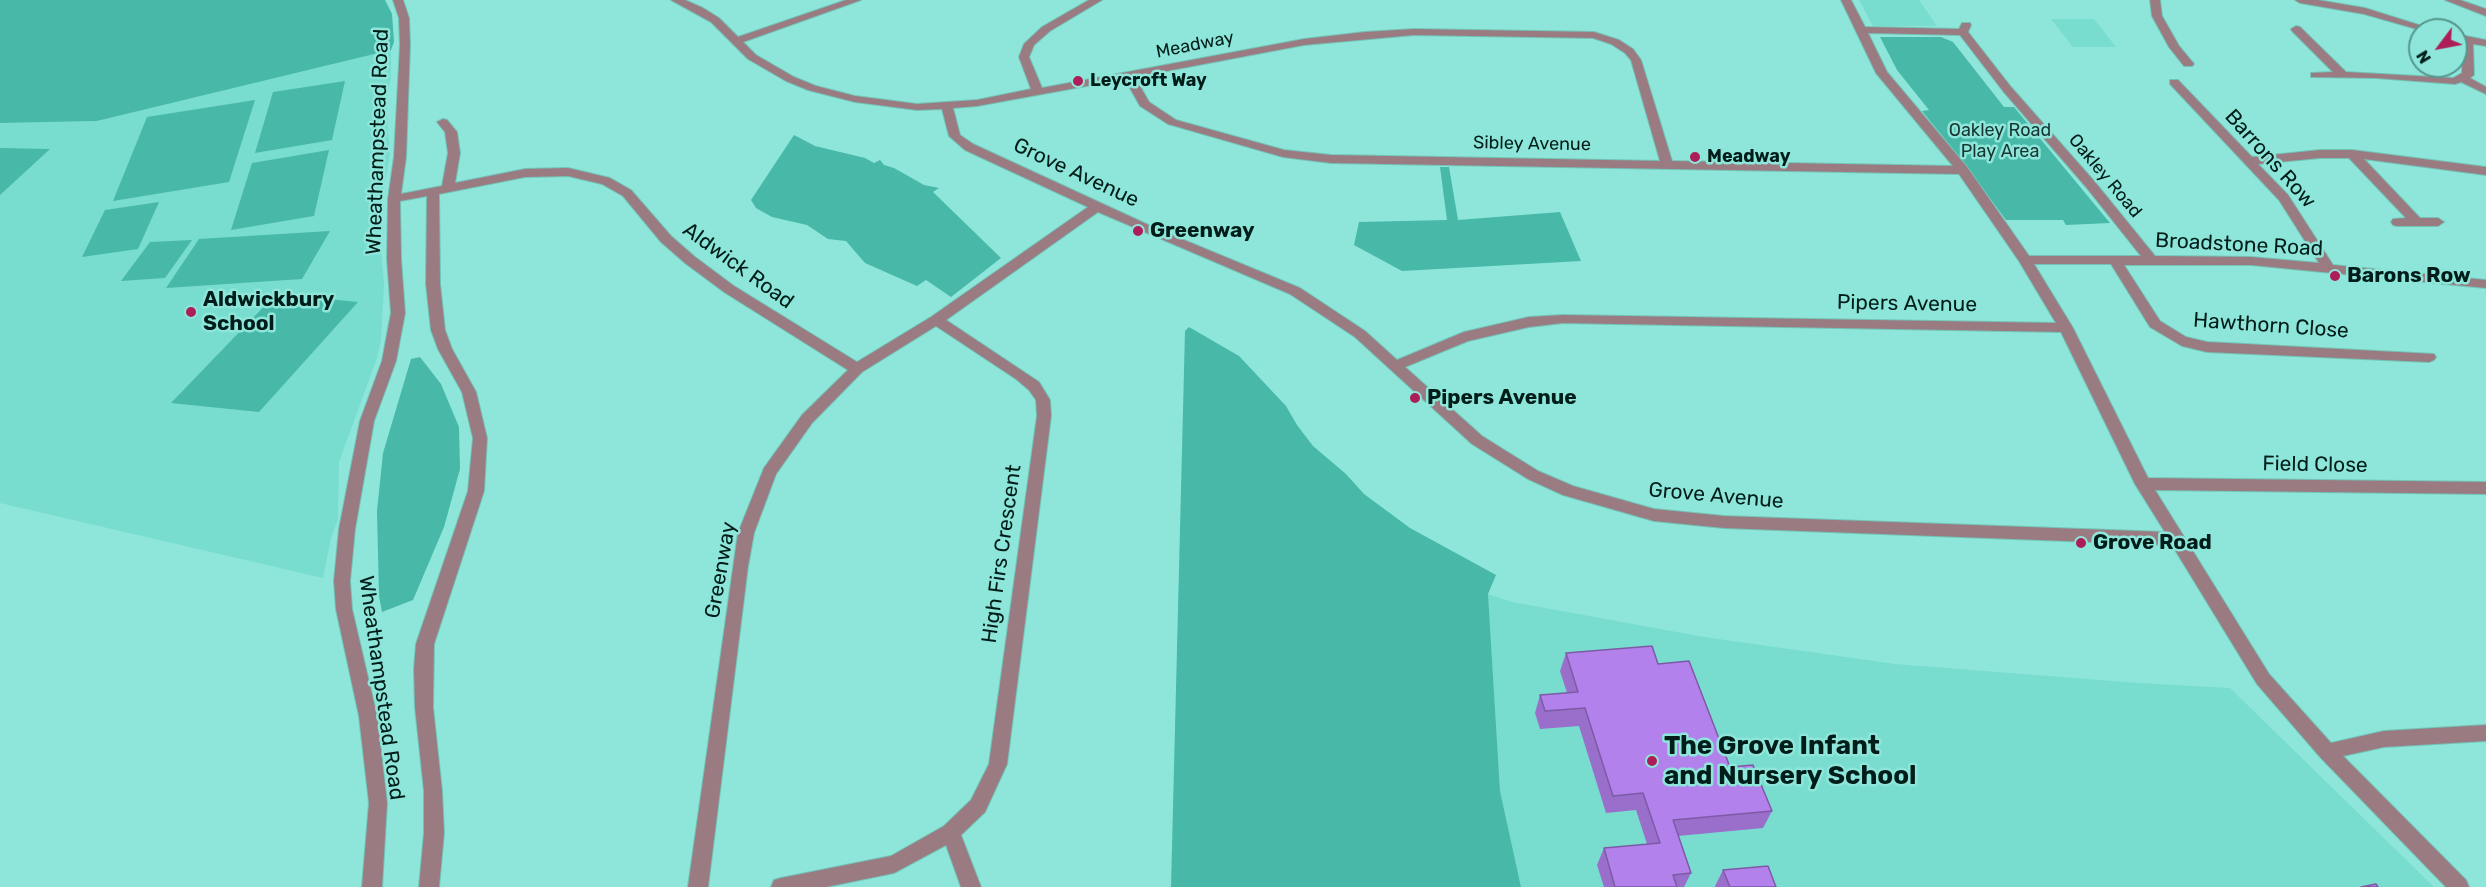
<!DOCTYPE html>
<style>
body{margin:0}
#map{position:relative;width:2486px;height:887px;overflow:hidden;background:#8de6d9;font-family:Rubik,sans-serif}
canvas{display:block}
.north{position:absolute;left:2408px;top:18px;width:60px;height:60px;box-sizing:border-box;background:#8de6d9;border:2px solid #55968c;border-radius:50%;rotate:238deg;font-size:16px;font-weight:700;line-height:24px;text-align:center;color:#011d19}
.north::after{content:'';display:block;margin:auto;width:21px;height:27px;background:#ad1e58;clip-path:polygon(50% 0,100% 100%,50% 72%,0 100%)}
</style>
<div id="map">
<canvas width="2486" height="887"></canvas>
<div class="north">N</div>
</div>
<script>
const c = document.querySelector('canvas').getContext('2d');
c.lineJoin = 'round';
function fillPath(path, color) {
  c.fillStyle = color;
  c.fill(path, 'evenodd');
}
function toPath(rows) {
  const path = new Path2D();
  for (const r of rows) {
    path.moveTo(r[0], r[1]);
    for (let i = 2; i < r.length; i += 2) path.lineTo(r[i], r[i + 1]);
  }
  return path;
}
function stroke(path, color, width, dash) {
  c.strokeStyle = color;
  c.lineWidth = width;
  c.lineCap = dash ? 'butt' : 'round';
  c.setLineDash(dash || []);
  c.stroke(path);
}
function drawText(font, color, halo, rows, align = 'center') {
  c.font = font + ' Rubik,sans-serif';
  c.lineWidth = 5;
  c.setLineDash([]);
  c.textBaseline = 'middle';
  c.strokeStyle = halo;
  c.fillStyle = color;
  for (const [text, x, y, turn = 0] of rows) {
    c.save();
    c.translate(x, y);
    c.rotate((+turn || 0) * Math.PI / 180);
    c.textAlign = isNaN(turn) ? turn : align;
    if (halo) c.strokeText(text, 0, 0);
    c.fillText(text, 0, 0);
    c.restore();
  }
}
const built = toPath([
 [1859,0,1919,0,1937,26,1873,26],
 [2051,19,2094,19,2116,47,2073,47],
 [391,50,391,78,386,103,390,154,378,221,384,284,381,341,377,358,339,462,338,519,331,538,323,578,0,503,0,123,97,121],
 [1488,594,1512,602,1704,637,1895,664,2138,683,2230,688,2434,887,1521,887,1500,791]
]);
const green = toPath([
 [0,0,385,0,392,14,394,42,391,50,97,121,0,123],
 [1880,37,1941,37,1953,42,2004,107,2014,107,2110,223,2066,225,2063,220,2006,220,1961,159,1922,111,1929,110,1897,70],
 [345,81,332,140,255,153,273,92],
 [255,100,229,182,113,201,147,117],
 [794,135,815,146,865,158,874,163,880,160,884,165,894,168,924,185,939,188,933,192,1001,258,951,297,926,280,917,286,865,263,846,241,828,239,807,225,772,217,756,208,751,200],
 [0,148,50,149,0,195],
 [329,150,314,216,231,230,252,163],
 [1440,167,1449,167,1458,220,1560,212,1581,261,1402,271,1354,245,1359,222,1447,220],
 [159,202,138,249,82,257,105,210],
 [330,231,302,279,166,288,199,239],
 [192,240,165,278,121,281,150,242],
 [276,294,358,302,259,412,171,403],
 [1189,327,1239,356,1286,406,1297,425,1313,446,1346,474,1364,494,1410,528,1496,575,1488,594,1500,791,1521,887,1171,887,1185,331],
 [420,357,441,384,459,427,460,469,444,527,413,600,382,612,379,596,377,511,383,453,411,359]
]);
const minor = toPath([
 [393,0,403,0,409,18,410,45,406,157,401,194,442,186,448,153,445,132,437,122,443,119,447,120,457,132,460,153,455,183,525,169,568,168,610,178,631,190,671,236,695,257,734,286,857,362,931,317,1088,207,965,150,949,136,942,109,917,110,855,102,808,90,786,81,748,59,711,22,671,0,685,0,703,8,719,18,738,37,846,0,861,0,743,42,756,55,794,77,816,86,855,96,917,104,977,100,1031,89,1019,57,1024,44,1042,27,1089,0,1102,0,1050,31,1034,45,1029,57,1042,88,1304,39,1365,32,1414,29,1594,32,1619,40,1633,49,1641,60,1672,161,1953,166,1876,73,1841,0,1851,0,1865,27,1959,29,1962,23,1970,23,1971,25,1968,32,2011,87,2094,181,2155,256,2251,257,2319,263,2279,200,2170,84,2170,80,2178,80,2252,157,2320,150,2352,150,2486,167,2486,175,2364,159,2420,218,2438,218,2444,222,2438,226,2397,226,2393,225,2391,222,2393,219,2406,218,2349,158,2320,158,2258,164,2288,195,2333,265,2486,280,2486,288,2251,265,2124,265,2160,321,2186,337,2207,342,2434,354,2436,357,2434,360,2429,362,2207,352,2182,346,2150,327,2111,264,2034,264,2073,328,2148,478,2486,482,2486,494,2155,490,2269,674,2331,743,2384,731,2486,725,2486,741,2384,747,2343,756,2466,880,2469,887,2446,887,2321,758,2257,684,2172,545,1724,528,1654,521,1563,495,1528,479,1472,444,1355,337,1290,294,1098,212,946,320,1039,382,1050,400,1051,416,1007,764,985,812,961,835,981,887,961,887,946,845,894,873,826,887,771,887,774,880,781,878,891,856,944,826,971,800,989,764,1037,416,1036,400,1029,390,1016,379,936,326,862,372,812,423,776,474,754,533,748,566,708,887,688,887,738,533,764,468,802,415,848,370,724,292,685,263,661,242,623,196,602,184,568,176,525,177,439,194,440,284,445,330,452,349,476,392,487,438,484,491,434,644,433,707,442,791,444,833,439,887,419,887,424,833,424,791,415,707,414,669,416,644,468,491,473,438,462,392,438,349,431,330,426,284,427,196,400,201,401,259,405,313,396,361,374,421,355,529,350,581,352,609,377,716,387,803,382,887,362,887,369,803,359,716,336,609,334,581,339,529,360,421,382,361,391,313,387,259,388,199,394,157,400,45,399,18,393,0],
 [1868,33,1960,35,2003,91,2086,187,2141,256,2029,256,1967,167,1887,72,1868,33],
 [1414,35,1593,38,1611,44,1625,53,1631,60,1660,161,1331,155,1284,150,1176,120,1149,102,1135,77,1304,45,1414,35],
 [1125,79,1140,106,1168,124,1283,157,1331,163,1959,174,2019,261,2056,323,1563,315,1529,317,1464,332,1397,360,1365,331,1300,288,1155,228,973,144,960,135,953,108,977,106,1125,79],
 [1563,323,2061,332,2135,484,2165,532,1724,516,1654,509,1573,486,1538,471,1482,436,1405,367,1468,341,1529,327,1563,323],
 [2150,0,2160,0,2162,16,2179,46,2194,64,2192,66,2184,66,2169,47,2152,16,2150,0],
 [2295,0,2318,0,2365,8,2435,30,2420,30,2364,14,2300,3,2295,0],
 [2445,0,2460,0,2486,9,2486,16,2445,0],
 [2296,26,2300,27,2346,72,2453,78,2462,73,2463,42,2456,40,2456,34,2486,40,2486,46,2473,44,2474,75,2470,78,2486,87,2486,94,2461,82,2455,84,2376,78,2311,77,2311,73,2333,72,2292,31,2291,29,2296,26]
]);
const wall = toPath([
 [1566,653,1658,664,1730,767,1772,811,1763,828,1678,836,1691,873,1684,887,1604,887,1597,865,1604,848,1647,844,1636,810,1606,813,1579,726,1540,729,1535,713,1540,695,1567,693,1560,671],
 [1723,870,1776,887,1715,887,1715,886]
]);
const building = toPath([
 [1652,646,1658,664,1689,661,1730,767,1753,765,1772,811,1673,820,1691,873,1673,875,1677,887,1615,887,1604,848,1660,843,1643,793,1613,796,1585,708,1545,711,1540,695,1578,692,1566,653,1652,646],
 [1768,866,1776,887,1730,887,1723,870,1768,866],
 [2376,884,2378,887,2361,887,2376,884]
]);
const markers = [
 [1078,81,6,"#ad1e58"],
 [1695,157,6,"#ad1e58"],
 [1138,231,6,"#ad1e58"],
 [2335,276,6,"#ad1e58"],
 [191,312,6,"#ad1e58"],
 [1415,398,6,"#ad1e58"],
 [2081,543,6,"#ad1e58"],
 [1652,761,6,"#ad1e58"]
];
const farStreetnames = [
 ["Meadway",1195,45,-11],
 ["Sibley Avenue",1532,144,1],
 ["Oakley Road",2105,176,50]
];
const farPoinames = [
 ["Leycroft Way",1090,81],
 ["Meadway",1707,157]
];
const farParknames = [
 ["Oakley Road",2000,131],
 ["Play Area",2000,152]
];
const streetNames = [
 ["Wheathampstead Road",378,142,-88],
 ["Barrons Row",2270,159,48],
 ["Grove Avenue",1076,173,25],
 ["Broadstone Road",2239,245,3],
 ["Aldwick Road",738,266,36],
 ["Pipers Avenue",1907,304,1],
 ["Hawthorn Close",2271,326,4],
 ["Field Close",2315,465,1],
 ["Grove Avenue",1716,496,5],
 ["High Firs Crescent",1002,554,-82],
 ["Greenway",721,570,-80],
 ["Wheathampstead Road",381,688,82]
];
const poiNames = [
 ["Greenway",1150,231],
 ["Barons Row",2347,276],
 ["Aldwickbury",203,300],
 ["School",203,324],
 ["Pipers Avenue",1427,398],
 ["Grove Road",2093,543]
];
const nearPoinames = [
 ["The Grove Infant",1664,746],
 ["and Nursery School",1664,776]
];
fillPath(built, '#78ddce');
fillPath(green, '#48b8a9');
stroke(minor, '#74c2b6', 2);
fillPath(minor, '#9a7b82');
fillPath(wall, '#996fcb');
fillPath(building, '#b281ec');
stroke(building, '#7d5aa5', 1.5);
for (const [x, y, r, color] of markers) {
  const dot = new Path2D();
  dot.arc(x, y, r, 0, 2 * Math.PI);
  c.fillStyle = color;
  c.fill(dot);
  stroke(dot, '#8de6d9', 2);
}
drawText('18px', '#011d19', '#8de6d9', farStreetnames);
drawText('bold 18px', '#011d19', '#8de6d9', farPoinames, 'left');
drawText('18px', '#173631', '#8de6d9', farParknames);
drawText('21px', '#011d19', '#8de6d9', streetNames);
drawText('bold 21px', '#011d19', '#8de6d9', poiNames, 'left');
drawText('bold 26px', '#011d19', '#8de6d9', nearPoinames, 'left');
</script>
